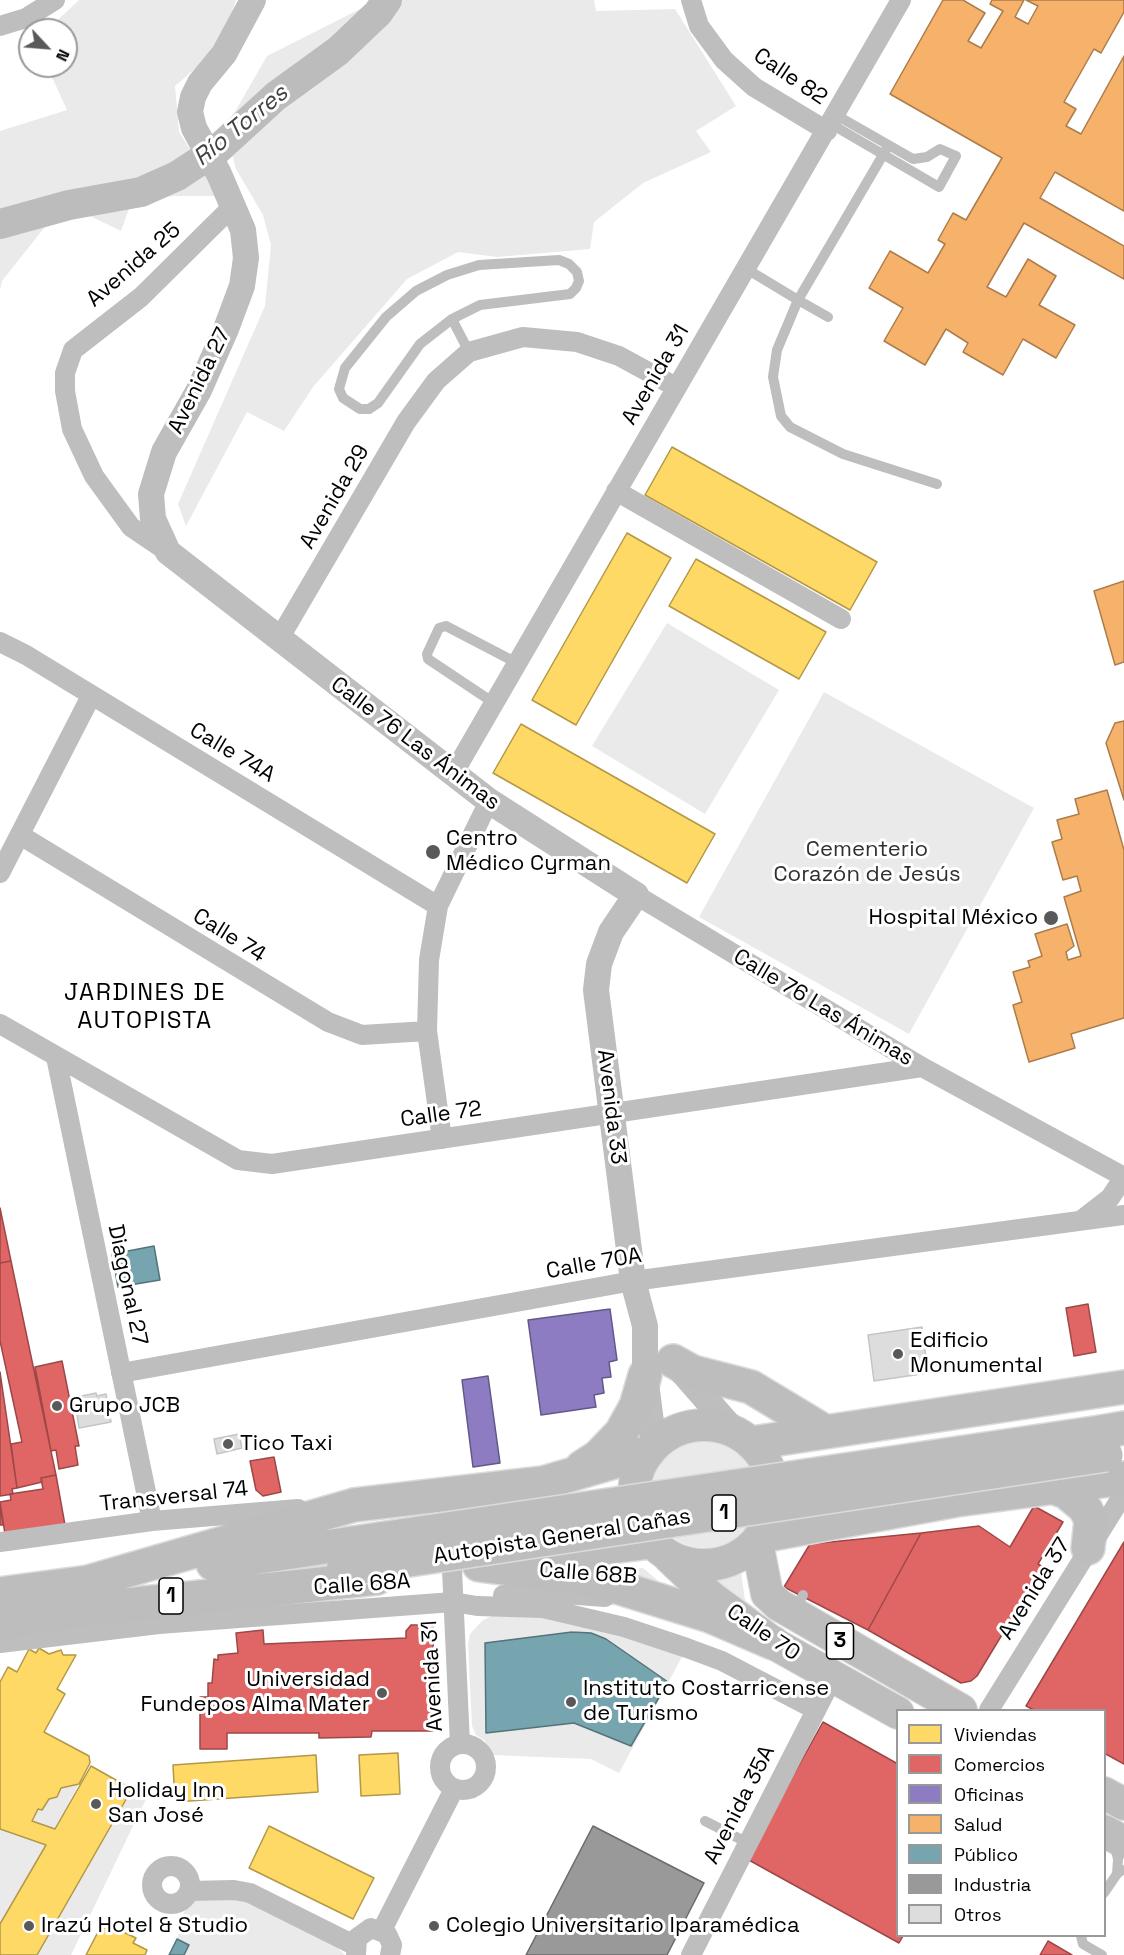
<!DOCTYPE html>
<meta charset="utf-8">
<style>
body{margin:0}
#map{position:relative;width:1124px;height:1955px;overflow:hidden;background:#fff;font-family:"Space Grotesk",sans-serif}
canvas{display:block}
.legend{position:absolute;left:896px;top:1709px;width:210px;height:228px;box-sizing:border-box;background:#fff;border:2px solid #999;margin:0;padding:8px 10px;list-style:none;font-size:18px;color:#000}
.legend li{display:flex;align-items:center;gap:12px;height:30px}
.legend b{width:30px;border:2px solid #999}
.north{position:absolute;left:18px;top:18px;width:60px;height:60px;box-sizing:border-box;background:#fff;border:2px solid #999;border-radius:50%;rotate:116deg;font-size:16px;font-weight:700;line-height:24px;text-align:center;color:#000}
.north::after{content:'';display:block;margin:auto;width:21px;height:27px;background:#595959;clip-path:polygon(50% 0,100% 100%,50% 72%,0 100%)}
</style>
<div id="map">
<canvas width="1124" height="1955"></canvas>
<ul class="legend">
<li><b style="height:16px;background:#ffd966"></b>Viviendas</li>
<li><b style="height:16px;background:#e06666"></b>Comercios</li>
<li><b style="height:16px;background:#8e7cc3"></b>Oficinas</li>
<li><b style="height:16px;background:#f6b26b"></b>Salud</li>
<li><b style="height:16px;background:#76a5af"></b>Público</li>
<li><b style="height:16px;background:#999"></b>Industria</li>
<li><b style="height:16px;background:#ddd"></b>Otros</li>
</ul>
<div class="north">N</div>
</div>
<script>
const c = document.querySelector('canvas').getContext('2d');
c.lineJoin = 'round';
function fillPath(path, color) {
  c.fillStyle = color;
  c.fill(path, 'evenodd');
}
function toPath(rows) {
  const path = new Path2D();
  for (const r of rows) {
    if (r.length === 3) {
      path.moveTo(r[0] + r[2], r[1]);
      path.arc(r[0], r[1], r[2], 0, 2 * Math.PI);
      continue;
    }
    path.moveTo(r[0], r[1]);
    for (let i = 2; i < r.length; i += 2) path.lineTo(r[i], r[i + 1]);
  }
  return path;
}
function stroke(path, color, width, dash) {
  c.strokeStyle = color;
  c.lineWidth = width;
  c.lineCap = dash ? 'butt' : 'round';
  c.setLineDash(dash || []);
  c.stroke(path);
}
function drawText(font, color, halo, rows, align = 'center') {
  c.font = font + ' "Space Grotesk",sans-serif';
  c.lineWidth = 6;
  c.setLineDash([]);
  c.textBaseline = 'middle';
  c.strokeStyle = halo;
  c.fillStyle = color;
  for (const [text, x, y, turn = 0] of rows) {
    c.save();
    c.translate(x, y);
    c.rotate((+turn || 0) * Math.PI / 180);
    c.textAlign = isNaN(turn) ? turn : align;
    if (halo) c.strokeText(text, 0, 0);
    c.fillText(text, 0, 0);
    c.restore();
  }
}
const green = toPath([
 [79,0,236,0,221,46,175,86,179,132,220,196,172,196,131,203,121,231,86,214,48,223,2,281,0,290,0,131,67,110,47,66,66,66,66,30,47,30],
 [378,0,594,0,596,11,675,9,736,106,696,131,711,152,643,183,594,222,590,249,497,257,458,252,407,279,313,387,284,431,247,412,186,526,178,504,265,306,271,245,263,215,236,169,225,129,267,56],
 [667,623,779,690,705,814,592,746],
 [824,692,1034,808,909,1034,699,917],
 [705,1494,54],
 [740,1564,745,1600,776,1624,769,1632,712,1585],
 [547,1568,643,1568,684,1603],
 [495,1614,559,1619,614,1632,683,1655,619,1773,591,1759,491,1755,485,1741,476,1735,472,1726,468,1644,470,1634,482,1621],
 [572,1632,591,1633,606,1639,667,1682,630,1746,574,1723,486,1732,485,1643],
 [89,1765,55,1829,32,1821,38,1809,42,1810,49,1799,57,1797,61,1788,79,1784],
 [132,1789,147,1797,71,1955,37,1955],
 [0,1829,46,1845,0,1924],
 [195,1897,242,1899,335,1945,345,1955,184,1955,189,1945,177,1939,186,1906]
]);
const homes = toPath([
 [672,447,877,562,850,610,645,495,672,447],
 [627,533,671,558,576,725,532,700,627,533],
 [696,559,826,632,799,679,669,606,696,559],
 [521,724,715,834,687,883,493,773,521,724],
 [39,1648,49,1654,61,1650,63,1655,76,1655,57,1689,65,1694,44,1732,89,1756,90,1763,79,1784,61,1788,57,1797,49,1799,42,1810,38,1809,32,1821,55,1829,91,1766,132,1789,37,1955,0,1955,0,1924,46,1845,0,1829,0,1682,8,1667,17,1672,29,1649,36,1653,39,1648],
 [398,1753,400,1794,361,1796,359,1755,398,1753],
 [316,1755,318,1792,175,1802,173,1765,316,1755],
 [269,1826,374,1878,353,1919,249,1868,269,1826],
 [101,1926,117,1934,119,1930,136,1938,133,1943,147,1950,145,1955,86,1955,101,1926]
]);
const shops = toPath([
 [0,1208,11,1261,0,1263,0,1208],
 [11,1261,56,1475,41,1478,42,1482,17,1488,11,1444,22,1442,0,1341,0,1263,11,1261],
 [1088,1304,1096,1352,1074,1356,1066,1308,1088,1304],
 [62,1361,79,1446,75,1446,78,1465,59,1469,56,1450,51,1451,35,1367,62,1361],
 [0,1372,17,1488,12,1489,13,1494,0,1496,0,1372],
 [274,1457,281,1492,263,1496,256,1490,250,1461,274,1457],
 [56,1475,65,1525,5,1534,0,1502,11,1500,10,1494,43,1489,41,1478,56,1475],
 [0,1504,3,1525,0,1525,0,1504],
 [1034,1506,1063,1522,1038,1564,1043,1567,977,1676,971,1681,961,1683,868,1630,921,1533,979,1526,1010,1547,1034,1506],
 [921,1533,868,1630,784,1587,810,1544,921,1533],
 [1124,1542,1124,1764,1104,1753,1104,1710,1034,1710,1026,1706,1124,1542],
 [411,1625,433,1625,434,1731,372,1731,371,1737,319,1738,319,1733,227,1733,227,1749,200,1749,200,1697,208,1697,208,1683,212,1683,214,1659,218,1660,218,1655,238,1653,236,1633,263,1630,264,1644,406,1638,406,1631,411,1625],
 [823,1722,898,1764,898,1936,903,1936,899,1943,747,1859,823,1722],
 [1048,1941,1072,1955,1040,1955,1048,1941]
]);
const offices = toPath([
 [610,1309,617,1360,609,1362,611,1377,602,1378,604,1393,594,1395,596,1407,541,1415,528,1320,610,1309],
 [488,1376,500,1463,473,1467,462,1380,488,1376]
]);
const health = toPath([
 [943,0,963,0,985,13,968,41,981,48,1003,11,990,4,992,0,1024,0,1015,17,1028,24,1038,6,1026,0,1124,0,1124,12,1101,53,1094,49,1064,102,1076,109,1066,126,1081,134,1124,56,1124,211,1055,172,1040,198,1124,246,1124,279,1024,223,987,287,1006,297,1028,259,1056,276,1039,305,1075,325,1056,358,1023,339,1003,375,963,352,968,343,946,329,925,365,884,341,903,308,869,288,890,251,928,273,945,244,938,240,953,213,966,220,1002,158,890,94,943,0],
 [1124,581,1124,662,1115,665,1094,591,1124,581],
 [1124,721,1124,800,1106,743,1115,723,1124,721],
 [1107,790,1124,850,1124,1018,1071,1034,1075,1048,1029,1062,1013,1005,1022,1002,1013,972,1030,967,1028,961,1042,956,1035,934,1067,924,1074,946,1066,952,1068,960,1081,956,1064,897,1081,891,1077,876,1063,880,1052,842,1062,839,1057,820,1079,814,1075,799,1107,790]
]);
const public = toPath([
 [154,1246,160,1280,118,1287,112,1254,154,1246],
 [572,1632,591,1633,606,1639,668,1682,631,1746,574,1723,486,1733,485,1643,572,1632],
 [177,1939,189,1945,184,1955,169,1955,177,1939]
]);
const industry = toPath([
 [593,1826,704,1883,667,1955,526,1955,593,1826]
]);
const river = toPath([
 [0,224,69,205,141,192,177,176,218,149,276,96,338,51,378,13,387,0]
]);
const building = toPath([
 [922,1327,928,1373,874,1381,868,1335,922,1327],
 [96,1393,97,1396,106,1394,111,1422,79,1428,75,1401,77,1400,77,1397,96,1393],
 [239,1434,242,1448,217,1454,214,1439,239,1434]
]);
const service = toPath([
 [831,124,939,187,956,156,940,149,927,157,913,159,836,115],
 [559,260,569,264,577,272,579,281,576,288,570,294,480,305,452,319,420,344,378,403,369,409,360,409,343,398,339,389,345,368,386,317,416,291,447,275,479,265,559,260],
 [745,268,798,300,777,350,773,377,781,416,790,427,843,454,937,484],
 [828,317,798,300,887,148],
 [452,319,469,352],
 [494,703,428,659,427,654,439,628,446,626,517,663],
 [795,1611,803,1595],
 [705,1821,748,1843],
 [1114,1842,1118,1859,1117,1874],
 [1104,1893,1117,1874,1122,1870],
 [1081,1936,1083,1944,1102,1955]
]);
const minor = toPath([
 [691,0,699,26,724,60,754,87,827,131],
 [0,26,26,18,55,0],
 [616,491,841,619],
 [168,552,131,527,94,476,72,429,65,391,65,373,73,350,141,297,232,207],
 [279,639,406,422,436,381,469,352,523,337,577,342,619,356,676,387],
 [0,642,26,655,438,906],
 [453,774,901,0],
 [20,835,328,1022,362,1035,427,1031],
 [0,873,91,696],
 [636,895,922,1067,1124,1177],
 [0,1024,238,1160,272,1164,922,1067],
 [56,1057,152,1521],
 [442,1139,427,1031,429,960,438,906,489,801],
 [1083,1219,1110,1198,1124,1177],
 [121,1373,633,1281,1124,1215],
 [0,1542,152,1521,298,1509],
 [452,1570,460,1744],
 [503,1595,551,1593,605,1597],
 [0,1643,159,1624,453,1602,477,1606,543,1608,624,1627,687,1648,722,1661,816,1710],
 [989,1710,1124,1493],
 [463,1767,23],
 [171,1885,19],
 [189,1891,234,1890,250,1893,354,1945],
 [382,1930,454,1789],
 [356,1955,357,1938,371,1928,387,1934,392,1945,390,1955],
 [691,1955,833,1677]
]);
const tertiary = toPath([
 [253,0,224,54,200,83,193,97,190,112,194,128,219,174,243,230,246,258,242,286,226,329,199,390,164,452,151,494,153,519,168,552,489,801,636,895,611,932,599,964,596,990,633,1281,645,1326,645,1375,654,1446],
 [677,1366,734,1431]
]);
const primary = toPath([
 [704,1495,70],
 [757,1542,767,1594,779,1605,961,1710],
 [670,1558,712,1598,773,1643,898,1713],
 [1104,1793,1124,1804],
 [1104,1831,1124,1842]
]);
const trunk = toPath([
 [673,1361,693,1372,751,1387,824,1431],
 [1101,1432,1124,1428],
 [752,1443,1124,1387],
 [582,1467,599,1456,621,1433,636,1406,645,1375],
 [1052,1487,1066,1492,1085,1508,1091,1520,1088,1548],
 [761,1536,957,1500,1124,1478],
 [547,1555,651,1542],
 [213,1564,339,1545],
 [479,1565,580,1578,620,1588,710,1616,773,1643],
 [88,1582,354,1505,543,1483,648,1452],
 [0,1594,111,1579],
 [98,1608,377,1578],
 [0,1623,120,1604]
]);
const trunkBridge = toPath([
 [339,1545,1101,1432],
 [343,1570,1106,1455]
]);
const markers = [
 [433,852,8,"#595959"],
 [1051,918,8,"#595959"],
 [898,1354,6,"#595959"],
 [57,1406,6,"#595959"],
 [228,1444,6,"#595959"],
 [382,1693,6,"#595959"],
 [571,1702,6,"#595959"],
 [96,1804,6,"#595959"],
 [29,1926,6,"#595959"],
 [434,1926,6,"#595959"]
];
const shields = [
 [724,1513,24],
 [171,1596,24],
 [840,1641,27]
];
const shieldNames = [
 ["1",724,1513],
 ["1",171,1596],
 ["3",840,1641]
];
const streetNames = [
 ["Calle 82",790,77,34],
 ["Avenida 25",134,265,-41],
 ["Avenida 31",656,375,-60],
 ["Avenida 27",200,381,-64],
 ["Avenida 29",335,497,-60],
 ["Calle 76 Las Ánimas",415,744,37],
 ["Calle 74A",232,753,31],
 ["Calle 74",229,936,32],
 ["Calle 76 Las Ánimas",823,1008,31],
 ["Avenida 33",611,1107,83],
 ["Calle 72",441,1115,-8],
 ["Calle 70A",594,1264,-10],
 ["Diagonal 27",127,1285,78],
 ["Transversal 74",174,1497,-6],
 ["Autopista General Cañas",562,1537,-9],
 ["Calle 68B",588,1574,4],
 ["Calle 68A",362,1585,-4],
 ["Avenida 37",1035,1589,-58],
 ["Calle 70",763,1633,34],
 ["Avenida 31",433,1676,-93],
 ["Avenida 35A",740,1805,-63]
];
const poiNames = [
 ["Centro",446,839],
 ["Médico Cyrman",446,864],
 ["Hospital México",1038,918,"right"],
 ["Edificio",910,1341],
 ["Monumental",910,1366],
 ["Grupo JCB",69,1406],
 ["Tico Taxi",240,1444],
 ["Universidad",370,1680,"right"],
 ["Fundepos Alma Mater",370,1705,"right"],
 ["Instituto Costarricense",583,1689],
 ["de Turismo",583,1714],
 ["Holiday Inn",108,1791],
 ["San José",108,1816],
 ["Irazú Hotel & Studio",41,1926],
 ["Colegio Universitario Iparamédica",446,1926]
];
const parkNames = [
 ["Cementerio",867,850],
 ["Corazón de Jesús",867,875]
];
const waterNames = [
 ["Río Torres",241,126,-39]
];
const neighbourhoodNames = [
 ["JARDINES DE",145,993],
 ["AUTOPISTA",145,1021]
];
fillPath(green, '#eaeaea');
fillPath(homes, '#ffd966');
stroke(homes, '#b29847', 1.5);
fillPath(shops, '#e06666');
stroke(shops, '#9d4747', 1.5);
fillPath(offices, '#8e7cc3');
stroke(offices, '#635788', 1.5);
fillPath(health, '#f6b26b');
stroke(health, '#ac7d4b', 1.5);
fillPath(public, '#76a5af');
stroke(public, '#53747a', 1.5);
fillPath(industry, '#999');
stroke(industry, '#6b6b6b', 1.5);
stroke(river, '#bcbcbc', 30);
fillPath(building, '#ddd');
stroke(building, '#c5c5c5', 1.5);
stroke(primary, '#dbdbdb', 34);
stroke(trunk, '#dbdbdb', 36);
stroke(service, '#bebebe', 10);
stroke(minor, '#bebebe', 20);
stroke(tertiary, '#bebebe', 26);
stroke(primary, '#bdbdbd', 32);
stroke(trunk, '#bdbdbd', 33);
stroke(trunkBridge, '#dbdbdb', 36, []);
stroke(trunkBridge, '#bdbdbd', 33);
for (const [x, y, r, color] of markers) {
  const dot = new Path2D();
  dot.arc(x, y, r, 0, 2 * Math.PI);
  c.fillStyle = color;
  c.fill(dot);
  stroke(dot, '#fff', 2);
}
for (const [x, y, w] of shields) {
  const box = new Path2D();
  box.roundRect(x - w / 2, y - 18, w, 36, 4.5);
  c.fillStyle = '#fff';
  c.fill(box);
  stroke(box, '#000', 1.5);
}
drawText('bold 21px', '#000', null, shieldNames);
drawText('22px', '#000', '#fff', streetNames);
drawText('22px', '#000', '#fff', poiNames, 'left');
drawText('22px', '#303030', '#fff', parkNames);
drawText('italic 24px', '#414141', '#fff', waterNames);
c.letterSpacing = '1.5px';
drawText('24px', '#000', '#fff', neighbourhoodNames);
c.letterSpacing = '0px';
</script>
